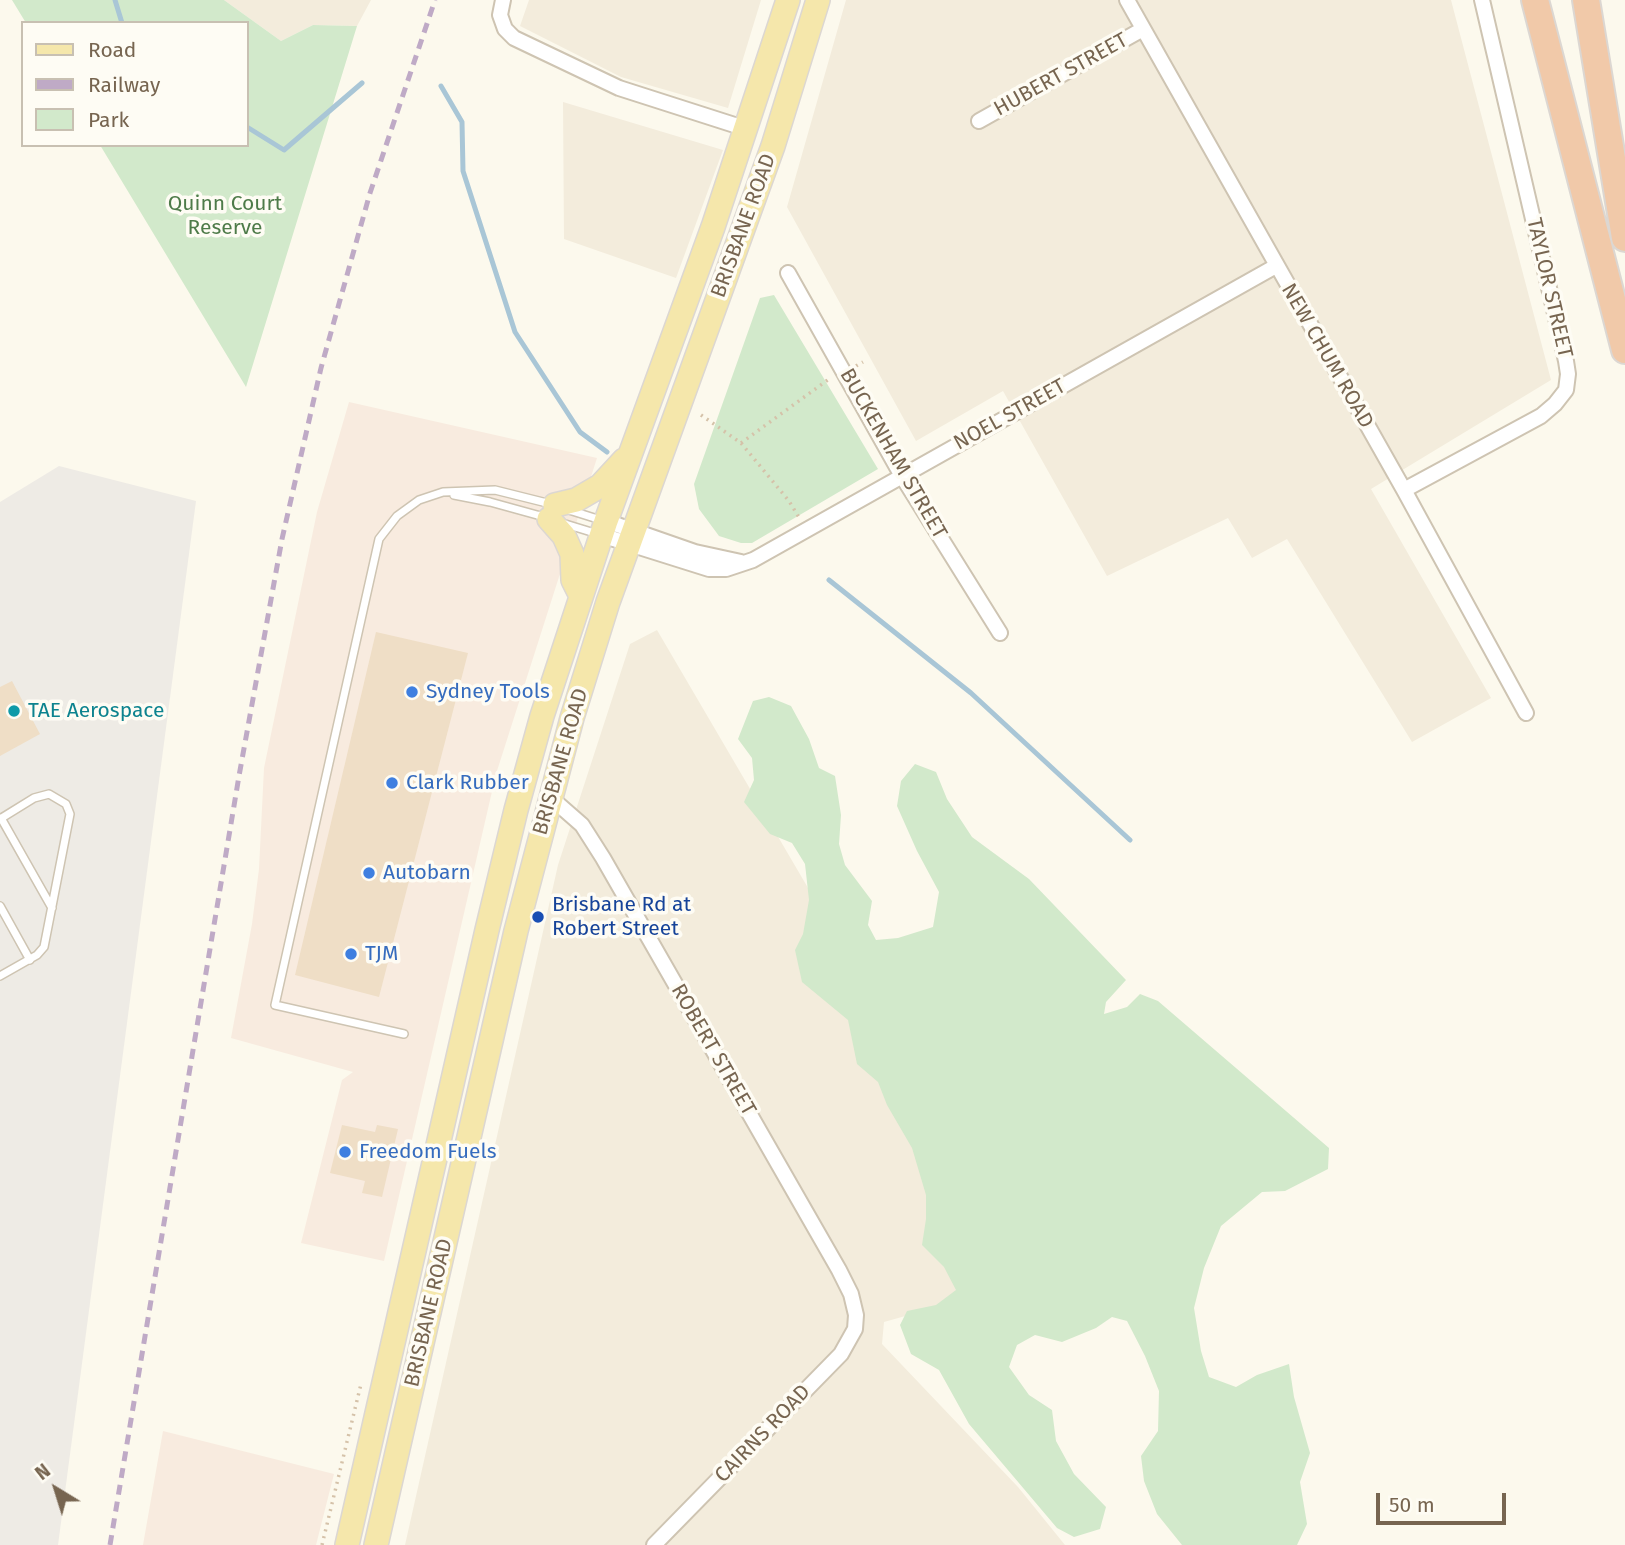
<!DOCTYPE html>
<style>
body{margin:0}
#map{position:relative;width:1625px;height:1545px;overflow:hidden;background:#fcf9ed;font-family:"Fira Sans",sans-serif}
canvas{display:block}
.legend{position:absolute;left:21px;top:21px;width:228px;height:126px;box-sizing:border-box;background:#fefcf4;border:2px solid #c8c0b2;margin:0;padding:9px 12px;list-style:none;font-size:21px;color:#776550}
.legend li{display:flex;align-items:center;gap:14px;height:35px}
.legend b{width:35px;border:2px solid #c8c0b2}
.north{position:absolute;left:21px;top:1454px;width:70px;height:70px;-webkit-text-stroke:5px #fefcf4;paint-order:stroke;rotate:322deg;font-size:19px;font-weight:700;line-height:28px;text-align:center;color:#776550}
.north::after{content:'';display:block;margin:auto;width:24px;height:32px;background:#776550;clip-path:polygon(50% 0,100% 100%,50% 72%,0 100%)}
.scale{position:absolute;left:1376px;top:1493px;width:130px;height:32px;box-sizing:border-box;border:4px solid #776550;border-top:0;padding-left:9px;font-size:21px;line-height:24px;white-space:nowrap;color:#776550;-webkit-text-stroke:5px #fefcf4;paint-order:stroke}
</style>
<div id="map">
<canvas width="1625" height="1545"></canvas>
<ul class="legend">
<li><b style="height:9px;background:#f5e7ab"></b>Road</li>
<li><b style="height:9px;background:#bfaac6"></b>Railway</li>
<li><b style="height:19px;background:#d2e9cb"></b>Park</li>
</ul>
<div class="north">N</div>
<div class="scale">50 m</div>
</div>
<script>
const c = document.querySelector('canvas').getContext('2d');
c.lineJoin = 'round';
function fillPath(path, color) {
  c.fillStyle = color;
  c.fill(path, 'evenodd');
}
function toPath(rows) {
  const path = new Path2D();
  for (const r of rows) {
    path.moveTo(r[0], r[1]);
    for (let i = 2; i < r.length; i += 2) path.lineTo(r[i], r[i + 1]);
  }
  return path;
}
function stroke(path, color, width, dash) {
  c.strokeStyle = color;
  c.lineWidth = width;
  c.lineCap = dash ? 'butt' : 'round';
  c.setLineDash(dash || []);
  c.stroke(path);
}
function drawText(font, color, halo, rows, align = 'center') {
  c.font = font + ' "Fira Sans",sans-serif';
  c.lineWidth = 7;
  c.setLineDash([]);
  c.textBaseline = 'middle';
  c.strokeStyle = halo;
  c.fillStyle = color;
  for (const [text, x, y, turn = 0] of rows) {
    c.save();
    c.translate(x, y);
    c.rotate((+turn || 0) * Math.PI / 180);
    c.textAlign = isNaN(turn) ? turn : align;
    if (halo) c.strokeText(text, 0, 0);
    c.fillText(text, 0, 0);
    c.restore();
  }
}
const residential = toPath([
 [224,0,371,0,357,26,313,25,281,41],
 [529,0,761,0,728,108,621,77,520,26],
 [846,0,1451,0,1551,380,1371,489,1491,698,1412,742,1287,539,1252,558,1228,518,1107,576,1003,391,916,441,787,207],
 [563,102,723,150,676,278,564,239],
 [657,630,1037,1279,884,1322,882,1344,1018,1487,1065,1545,405,1545,558,865,630,644]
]);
const commercial = toPath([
 [349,402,597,458,496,774,384,1261,301,1243,342,1080,353,1072,231,1038,252,924,259,869,264,768,317,512],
 [163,1431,334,1474,316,1545,143,1545]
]);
const industrial = toPath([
 [59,466,196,501,58,1545,0,1545,0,502]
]);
const green = toPath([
 [12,0,224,0,281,41,313,25,357,26,246,387,100,145,247,145,247,23,26,23],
 [774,295,878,469,752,543,741,543,719,536,699,509,694,484,760,298],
 [769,697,791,706,809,739,819,768,835,776,841,815,839,844,845,865,872,901,868,925,876,940,898,938,933,927,939,892,917,851,897,806,901,781,915,764,936,772,947,799,972,837,1029,879,1126,980,1106,1002,1104,1014,1127,1007,1140,994,1158,1001,1329,1148,1328,1169,1285,1191,1262,1192,1221,1226,1204,1268,1194,1308,1201,1351,1209,1377,1236,1387,1257,1375,1289,1364,1294,1397,1310,1453,1300,1482,1307,1524,1297,1545,1182,1545,1157,1514,1144,1481,1141,1456,1158,1431,1159,1391,1145,1356,1127,1321,1112,1317,1096,1328,1062,1342,1035,1335,1017,1345,1009,1367,1029,1395,1052,1410,1056,1441,1074,1474,1106,1507,1100,1529,1074,1537,1057,1528,969,1424,939,1370,911,1354,900,1325,907,1311,936,1305,956,1290,944,1267,922,1245,926,1219,926,1195,912,1148,887,1105,878,1082,857,1064,848,1020,802,982,795,950,803,934,809,900,805,864,792,843,770,834,744,802,754,780,752,758,738,739,753,701]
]);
const stream = toPath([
 [115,0,122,23],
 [441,86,462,122,463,171,515,332,580,432,607,452],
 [247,127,284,150,362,83],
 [829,580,971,693,1130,840]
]);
const building = toPath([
 [376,632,468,653,379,997,295,975],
 [12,681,40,734,0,756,0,687],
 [342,1125,375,1132,377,1125,398,1129,382,1197,362,1193,365,1181,330,1173]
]);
const path = toPath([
 [856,366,863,362],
 [701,415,741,443,789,501,800,519],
 [741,443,829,379],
 [322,1545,361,1384]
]);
const service = toPath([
 [454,495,490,502,548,518],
 [569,510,604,521],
 [562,523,598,534],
 [1,818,52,908],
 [0,819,34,798,49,794,66,804,70,814,44,947,37,955,0,976],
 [0,906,30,960],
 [404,1034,275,1005,379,539,397,516,419,500,443,492,495,490,551,504]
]);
const minor = toPath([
 [503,0,500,15,505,29,514,38,619,88,747,129],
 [1127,0,1404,490,1526,713],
 [979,121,1143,29],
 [788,273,902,476,1000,633],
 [1404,490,1541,416,1555,404,1566,390,1568,374,1566,361,1482,0],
 [606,521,695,552,741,562],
 [601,535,709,569,726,569,753,560,1276,266],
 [550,797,582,825,603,858,839,1270,851,1294,856,1315,855,1329,841,1354,654,1545]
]);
const primary = toPath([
 [555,505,576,500,600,486,624,460],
 [549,519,564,536,572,554,573,580,581,596],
 [347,1545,487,930,516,810,542,716,606,521,713,227,788,0],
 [376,1545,516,931,572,718,608,602,773,146,818,0]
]);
const motorway = toPath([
 [1535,0,1625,350],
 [1586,0,1625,238]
]);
const rail = toPath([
 [110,1545,239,776,282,539,321,368,370,193,435,0]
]);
const markers = [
 [412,692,7,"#3f7fe0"],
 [14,711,7,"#0f9aa8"],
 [392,783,7,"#3f7fe0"],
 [369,873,7,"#3f7fe0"],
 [538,917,7,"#1a4fb4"],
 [351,954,7,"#3f7fe0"],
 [345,1152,7,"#3f7fe0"]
];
const streetNames = [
 ["HUBERT STREET",1061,75,-29],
 ["BRISBANE ROAD",744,226,-70],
 ["TAYLOR STREET",1549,288,77],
 ["NEW CHUM ROAD",1327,356,60],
 ["NOEL STREET",1010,415,-29],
 ["BUCKENHAM STREET",893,454,60],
 ["BRISBANE ROAD",561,762,-74],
 ["ROBERT STREET",713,1050,60],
 ["BRISBANE ROAD",429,1313,-77],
 ["CAIRNS ROAD",763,1434,-46]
];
const parkNames = [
 ["Quinn Court",225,204],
 ["Reserve",225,228]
];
const shopNames = [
 ["Sydney Tools",426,692],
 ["Clark Rubber",406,783],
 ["Autobarn",383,873],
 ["TJM",365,954],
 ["Freedom Fuels",359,1152]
];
const cultureNames = [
 ["TAE Aerospace",28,711]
];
const transitNames = [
 ["Brisbane Rd at",552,905],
 ["Robert Street",552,929]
];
fillPath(residential, '#f3ecdc');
fillPath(commercial, '#f8ebdf');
fillPath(industrial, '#eeebe5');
fillPath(green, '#d2e9cb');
stroke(stream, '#a9c6d6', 5);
fillPath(building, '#efdec6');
stroke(service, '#cec4b2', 10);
stroke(minor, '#cec4b2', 18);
stroke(primary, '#dcd7d2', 26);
stroke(motorway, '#dcd7d2', 30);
stroke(path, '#d5c2a9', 3.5, [2, 5]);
stroke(service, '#fff', 7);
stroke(minor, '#fff', 14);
stroke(primary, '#f5e7ab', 23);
stroke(motorway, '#f1c9a9', 26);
stroke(rail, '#bfaac6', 5, [10, 7]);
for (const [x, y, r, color] of markers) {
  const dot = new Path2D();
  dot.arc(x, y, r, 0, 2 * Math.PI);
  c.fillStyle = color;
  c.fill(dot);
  stroke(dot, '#fefcf4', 2.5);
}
drawText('21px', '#776550', '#fefcf4', streetNames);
drawText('21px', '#4e7b49', '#fefcf4', parkNames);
drawText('21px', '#366cbe', '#fefcf4', shopNames, 'left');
drawText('21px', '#0d838f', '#fefcf4', cultureNames, 'left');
drawText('21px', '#164399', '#fefcf4', transitNames, 'left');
</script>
